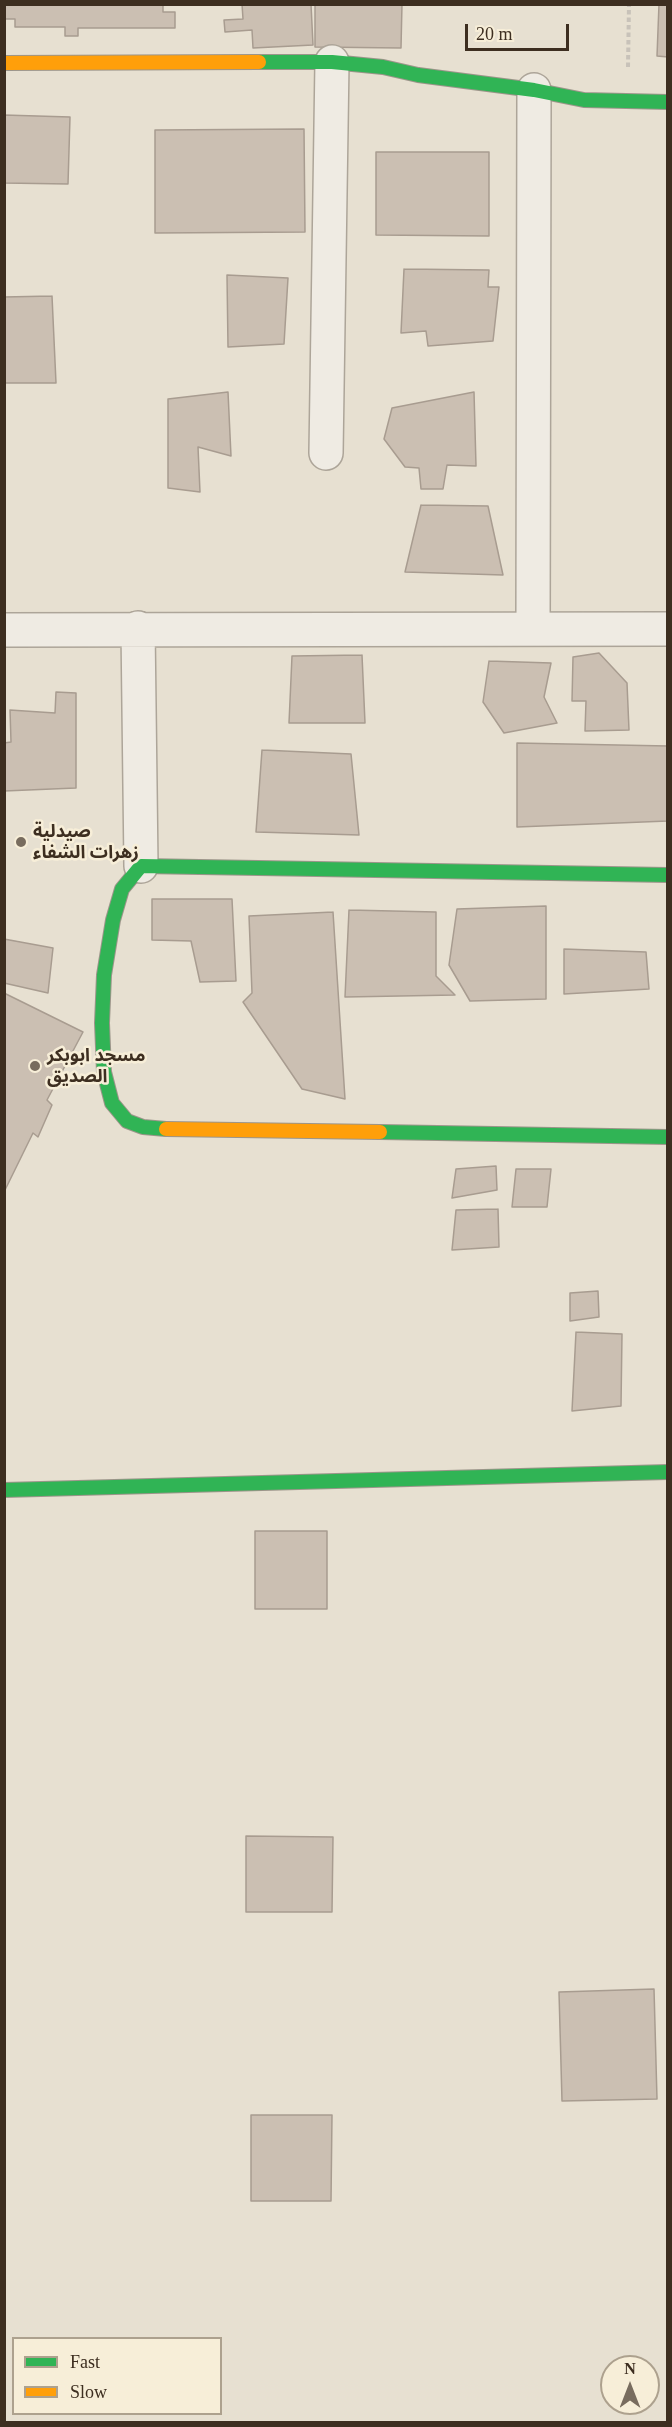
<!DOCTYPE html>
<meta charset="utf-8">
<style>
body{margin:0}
#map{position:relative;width:672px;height:2427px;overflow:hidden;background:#e7e0d1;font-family:"Times New Roman",serif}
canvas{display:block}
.frame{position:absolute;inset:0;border:6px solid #3d2e20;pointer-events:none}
.legend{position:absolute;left:12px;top:2337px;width:210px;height:78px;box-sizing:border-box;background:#f7eed8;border:2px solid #ada18e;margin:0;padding:8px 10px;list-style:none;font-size:18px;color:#3d2e20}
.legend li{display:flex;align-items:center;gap:12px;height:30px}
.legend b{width:30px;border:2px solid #ada18e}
.north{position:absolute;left:600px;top:2355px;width:60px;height:60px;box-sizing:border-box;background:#f7eed8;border:2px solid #ada18e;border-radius:50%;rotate:0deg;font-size:16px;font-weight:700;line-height:24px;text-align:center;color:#3d2e20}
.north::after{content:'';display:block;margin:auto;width:21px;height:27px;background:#786c5e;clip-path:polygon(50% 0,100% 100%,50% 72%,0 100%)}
.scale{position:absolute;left:465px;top:24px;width:104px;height:27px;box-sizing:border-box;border:3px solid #3d2e20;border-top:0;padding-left:8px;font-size:18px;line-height:21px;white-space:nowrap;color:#3d2e20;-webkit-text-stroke:4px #f7eed8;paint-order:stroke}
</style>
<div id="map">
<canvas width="672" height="2427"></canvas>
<div class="frame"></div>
<ul class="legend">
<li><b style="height:8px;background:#30b455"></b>Fast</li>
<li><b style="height:8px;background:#ff9f0a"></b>Slow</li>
</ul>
<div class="north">N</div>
<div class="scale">20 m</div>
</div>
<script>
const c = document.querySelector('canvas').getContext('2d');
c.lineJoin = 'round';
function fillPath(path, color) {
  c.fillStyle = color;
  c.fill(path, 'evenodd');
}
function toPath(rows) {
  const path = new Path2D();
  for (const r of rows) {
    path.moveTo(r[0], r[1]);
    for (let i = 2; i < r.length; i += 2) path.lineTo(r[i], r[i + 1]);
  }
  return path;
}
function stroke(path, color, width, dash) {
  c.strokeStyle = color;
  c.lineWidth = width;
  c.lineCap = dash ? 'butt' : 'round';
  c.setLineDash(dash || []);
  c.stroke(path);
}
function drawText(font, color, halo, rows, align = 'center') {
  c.font = font + ' "Times New Roman","Noto Sans Arabic",serif';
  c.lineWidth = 5;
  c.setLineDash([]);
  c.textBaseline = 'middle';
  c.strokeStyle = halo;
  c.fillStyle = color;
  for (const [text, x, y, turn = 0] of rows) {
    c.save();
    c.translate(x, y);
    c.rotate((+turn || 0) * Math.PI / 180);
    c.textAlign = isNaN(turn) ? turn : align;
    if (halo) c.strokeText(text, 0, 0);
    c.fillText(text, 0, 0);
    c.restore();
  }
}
const building = toPath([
 [5,4,163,4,163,12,175,12,175,28,78,28,78,36,65,36,65,27,15,27,15,19,5,19,5,4],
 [242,4,311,4,313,45,253,48,252,30,225,32,224,20,243,19,242,4],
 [315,4,402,4,401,48,315,47,315,4],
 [659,4,668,4,668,57,657,56,659,4],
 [4,115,70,117,68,184,4,183,4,115],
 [304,129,305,232,155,233,155,130,304,129],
 [376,152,489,152,489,236,376,235,376,152],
 [404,269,489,270,488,287,499,287,493,341,428,346,426,331,401,333,404,269],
 [227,275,288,278,284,344,228,347,227,275],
 [52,296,56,383,4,383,4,297,52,296],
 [228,392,231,456,198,447,200,492,168,488,168,399,228,392],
 [474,392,476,466,447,465,443,489,421,489,419,468,405,467,384,439,392,408,474,392],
 [421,505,488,506,503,575,405,572,421,505],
 [599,653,627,683,629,730,585,731,586,701,572,701,573,657,599,653],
 [362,655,365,723,289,723,292,656,362,655],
 [489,661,551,663,544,697,557,723,504,733,483,702,489,661],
 [56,692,76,693,76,788,4,791,4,743,11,742,10,710,55,713,56,692],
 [517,743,668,746,668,821,517,827,517,743],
 [262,750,351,754,359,835,256,832,262,750],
 [152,899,232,899,236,981,200,982,191,941,152,940,152,899],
 [546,906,546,999,470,1001,449,965,457,909,546,906],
 [349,910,436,912,436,976,455,995,345,997,349,910],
 [333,912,345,1099,302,1089,243,1002,252,993,249,916,333,912],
 [4,939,53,948,48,993,4,983,4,939],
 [564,949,646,952,649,989,564,994,564,949],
 [4,993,83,1032,47,1100,52,1105,38,1137,33,1133,5,1190,4,993],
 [496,1166,497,1190,452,1198,456,1169,496,1166],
 [516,1169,551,1169,547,1207,512,1207,516,1169],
 [498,1209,499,1247,452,1250,456,1210,498,1209],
 [598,1291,599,1317,570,1321,570,1293,598,1291],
 [576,1332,622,1334,621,1406,572,1411,576,1332],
 [255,1531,327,1531,327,1609,255,1609,255,1531],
 [246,1836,333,1837,332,1912,246,1912,246,1836],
 [654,1989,657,2099,562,2101,559,1992,654,1989],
 [251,2115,332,2115,331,2201,251,2201,251,2115]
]);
const path = toPath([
 [628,67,629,4]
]);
const street = toPath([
 [326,453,332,62],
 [138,628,141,866],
 [533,629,534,90],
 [4,630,668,629]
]);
const fast = toPath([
 [259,62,332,62,383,67,418,75,534,90,584,100,668,102],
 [166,1129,143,1127,127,1121,112,1103,104,1072,102,1023,104,975,113,920,122,889,141,866,668,875],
 [380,1132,668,1137],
 [4,1490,668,1472]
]);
const slow = toPath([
 [4,63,259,62],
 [166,1129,380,1132]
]);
const markers = [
 [21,842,6,"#786c5e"],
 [35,1066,6,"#786c5e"]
];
const poiNames = [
 ["صيدلية",33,832],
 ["زهرات الشفاء",33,853],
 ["مسجد ابوبكر",47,1056],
 ["الصديق",47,1077]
];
fillPath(building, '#cbbfb2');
stroke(building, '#a89c90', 1.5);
stroke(street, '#ada599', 36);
stroke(fast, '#9c958a', 16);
stroke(slow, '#9c958a', 16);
stroke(path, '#c8c2b9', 4, [4.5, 3]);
stroke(street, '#efebe3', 33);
stroke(fast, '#30b455', 14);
stroke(slow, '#ff9f0a', 14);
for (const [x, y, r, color] of markers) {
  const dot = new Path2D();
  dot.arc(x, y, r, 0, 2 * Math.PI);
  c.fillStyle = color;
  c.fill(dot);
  stroke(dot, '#f7eed8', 2);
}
drawText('bold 18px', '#3d2e20', '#f7eed8', poiNames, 'left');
</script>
